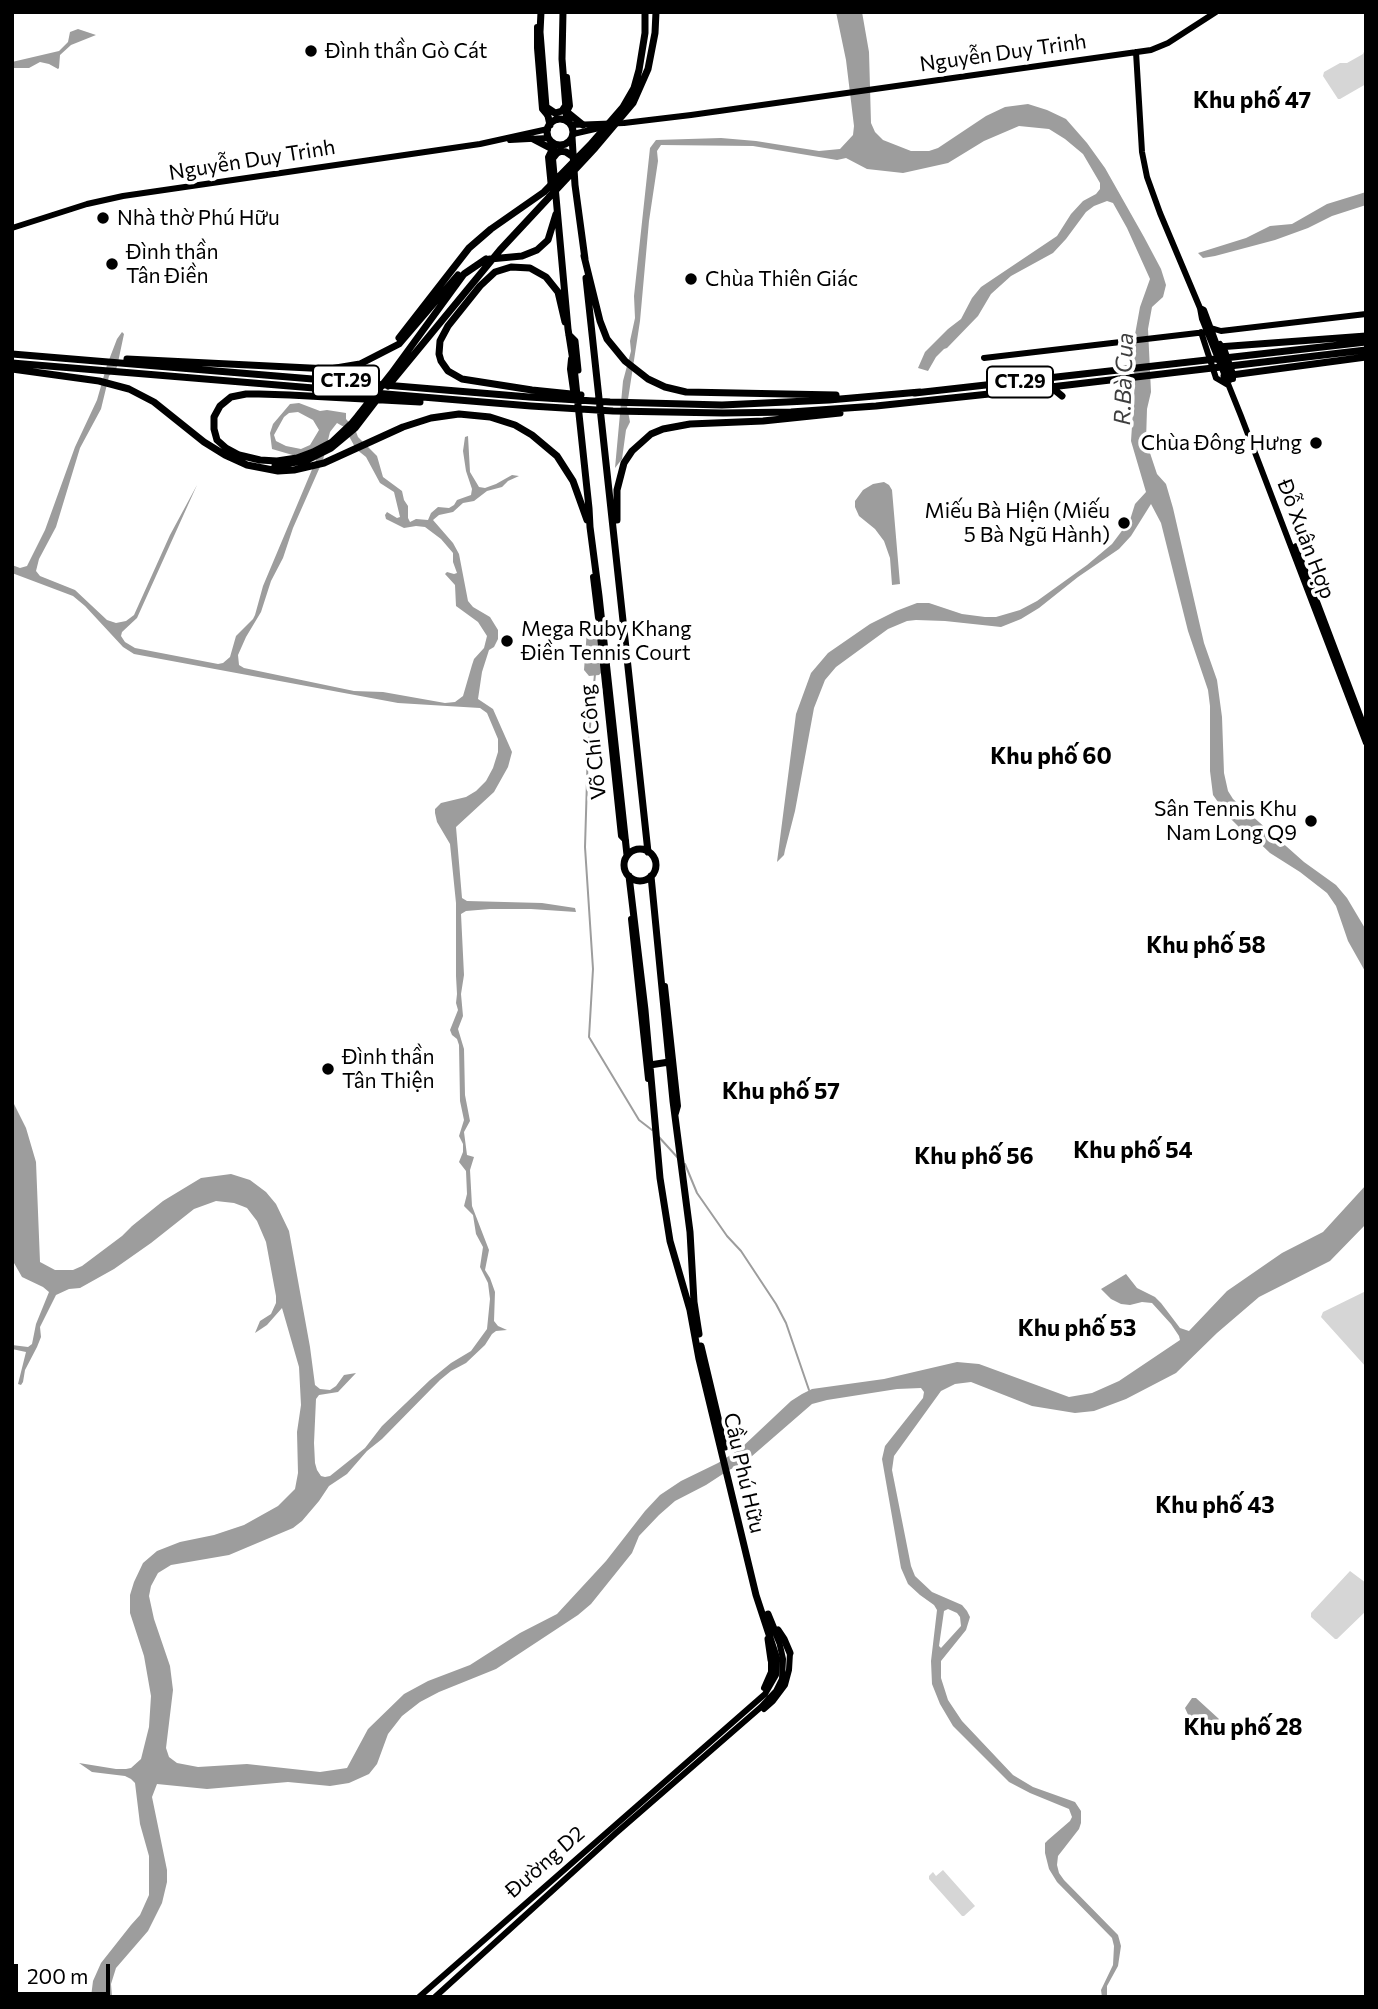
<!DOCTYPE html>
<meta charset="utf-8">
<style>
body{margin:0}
#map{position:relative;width:1378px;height:2009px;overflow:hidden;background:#fff;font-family:Commissioner,sans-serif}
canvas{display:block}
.frame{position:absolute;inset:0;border:14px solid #000;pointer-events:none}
.scale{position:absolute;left:14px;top:1964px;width:96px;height:32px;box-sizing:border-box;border:4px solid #000;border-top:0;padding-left:9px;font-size:21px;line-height:24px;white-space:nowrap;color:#000;-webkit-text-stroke:5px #fff;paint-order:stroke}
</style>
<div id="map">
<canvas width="1378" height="2009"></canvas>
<div class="frame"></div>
<div class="scale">200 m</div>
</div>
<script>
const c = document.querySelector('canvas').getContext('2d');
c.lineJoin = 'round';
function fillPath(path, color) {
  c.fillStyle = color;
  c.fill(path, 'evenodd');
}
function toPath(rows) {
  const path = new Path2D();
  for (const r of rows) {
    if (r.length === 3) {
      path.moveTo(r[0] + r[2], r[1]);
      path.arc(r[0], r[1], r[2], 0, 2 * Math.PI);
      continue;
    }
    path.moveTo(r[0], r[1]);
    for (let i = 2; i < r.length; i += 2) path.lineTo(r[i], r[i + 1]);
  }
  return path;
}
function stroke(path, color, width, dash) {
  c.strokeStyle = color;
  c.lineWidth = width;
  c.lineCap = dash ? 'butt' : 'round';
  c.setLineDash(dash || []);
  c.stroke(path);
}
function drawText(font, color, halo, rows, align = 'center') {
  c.font = font + ' Commissioner,sans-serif';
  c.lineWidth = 7;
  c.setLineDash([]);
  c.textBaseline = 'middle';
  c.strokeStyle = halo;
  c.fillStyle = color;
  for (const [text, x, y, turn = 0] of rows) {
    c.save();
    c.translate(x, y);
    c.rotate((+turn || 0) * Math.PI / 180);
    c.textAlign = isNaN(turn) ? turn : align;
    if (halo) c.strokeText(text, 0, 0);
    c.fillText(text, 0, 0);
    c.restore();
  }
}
const green = toPath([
 [1366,47,1366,84,1340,99,1338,99,1323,76,1324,72,1340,63,1347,63,1363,54],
 [1366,1291,1366,1367,1321,1317,1323,1312],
 [1350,1571,1366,1583,1366,1611,1337,1639,1335,1639,1311,1617,1311,1613],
 [943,1870,975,1906,964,1916,962,1916,929,1879,929,1876,933,1872,936,1876]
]);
const water = toPath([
 [836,12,862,12,869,52,871,123,875,132,883,140,911,151,929,151,938,148,986,116,1005,107,1028,104,1047,110,1066,119,1087,143,1105,168,1144,237,1161,269,1166,285,1163,297,1152,307,1148,329,1151,392,1147,409,1146,441,1157,474,1166,484,1173,508,1204,643,1217,680,1222,717,1224,773,1228,791,1233,799,1304,862,1336,885,1347,898,1366,930,1366,973,1348,941,1336,906,1327,893,1300,872,1270,853,1250,834,1243,831,1228,816,1213,795,1210,771,1210,706,1208,690,1188,631,1161,523,1151,504,1131,536,1119,549,1078,577,1039,608,1021,619,1001,627,945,621,916,620,907,621,888,629,836,667,825,680,814,708,795,811,785,850,784,855,777,862,796,714,811,673,828,653,870,624,896,611,917,603,929,603,962,614,985,617,996,617,1020,610,1037,601,1087,565,1112,544,1130,520,1135,504,1146,492,1131,441,1135,381,1132,351,1140,307,1150,279,1127,228,1113,203,1107,201,1094,206,1086,212,1066,239,1053,253,1011,276,991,294,978,316,947,348,944,349,936,357,928,371,918,368,925,352,948,329,961,319,972,298,981,287,1057,236,1071,214,1083,201,1096,194,1100,189,1100,183,1083,154,1065,139,1049,129,1019,126,984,141,948,163,903,173,867,169,846,158,837,160,753,146,661,145,657,151,658,161,649,221,640,321,627,406,630,422,626,430,622,459,615,468,623,381,631,351,630,341,635,318,634,296,650,148,656,140,721,138,756,141,819,151,840,149,853,135,854,126,846,60],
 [78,29,96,35,71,45,60,55,59,68,58,69,49,64,40,62,29,68,12,68,12,62,59,51,68,42,70,32],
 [1366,192,1366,205,1332,216,1308,228,1275,240,1215,256,1203,258,1198,253,1246,238,1270,226,1292,224,1327,204],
 [122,332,124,334,117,367,109,376,101,409,80,448,56,527,39,559,36,571,40,576,75,590,107,620,116,623,126,621,134,615,170,535,197,485,137,618,122,632,121,636,125,642,135,648,218,664,223,663,230,657,236,636,253,619,255,615,263,586,316,460,315,457,296,456,272,449,270,433,273,424,290,404,299,403,320,411,327,410,346,413,346,419,355,429,358,437,377,456,383,477,402,491,404,500,408,506,408,518,410,522,416,519,428,520,431,513,438,507,449,508,454,505,457,500,471,495,472,489,466,471,463,451,465,437,468,436,470,472,479,487,485,488,496,484,512,475,519,476,508,481,502,487,487,491,474,501,463,503,453,512,439,515,433,520,453,543,459,554,468,601,473,607,490,617,498,630,498,639,494,647,489,650,482,672,478,699,493,709,512,752,508,767,494,792,456,827,462,898,467,901,542,903,575,908,576,912,531,909,490,909,466,911,461,914,464,975,461,994,463,1016,458,1029,464,1049,465,1095,470,1121,464,1132,467,1155,474,1157,470,1170,472,1206,489,1250,485,1270,490,1278,495,1292,494,1321,498,1326,507,1330,496,1331,492,1334,485,1345,466,1363,451,1371,440,1380,382,1439,367,1451,347,1474,329,1486,319,1501,302,1521,293,1528,229,1555,171,1565,158,1573,151,1586,149,1596,154,1619,170,1666,173,1690,166,1748,169,1757,177,1763,198,1767,247,1764,320,1772,347,1768,368,1729,404,1694,428,1681,470,1665,520,1633,557,1614,606,1561,645,1511,660,1495,681,1481,718,1463,740,1449,791,1401,802,1394,812,1389,884,1379,957,1362,979,1364,1069,1397,1092,1393,1119,1381,1180,1340,1179,1336,1171,1324,1152,1303,1142,1302,1130,1305,1121,1304,1111,1299,1101,1289,1126,1274,1137,1288,1155,1297,1161,1303,1180,1328,1189,1331,1227,1291,1282,1253,1323,1232,1366,1185,1366,1224,1330,1261,1259,1297,1217,1333,1176,1373,1126,1399,1094,1411,1075,1413,1032,1406,971,1382,955,1384,941,1391,894,1456,892,1470,911,1566,915,1576,932,1592,962,1605,967,1611,970,1617,966,1630,941,1661,941,1678,948,1700,962,1721,1013,1775,1033,1787,1075,1802,1081,1811,1081,1823,1079,1829,1058,1856,1057,1865,1059,1873,1064,1880,1118,1935,1121,1946,1118,1966,1107,1986,1107,1997,1102,1997,1101,1990,1113,1965,1114,1946,1112,1938,1057,1882,1049,1869,1045,1853,1045,1843,1048,1840,1070,1821,1072,1817,1069,1809,1030,1793,1009,1782,953,1726,940,1704,932,1684,931,1661,937,1610,934,1605,920,1595,908,1584,901,1568,882,1459,885,1446,923,1398,924,1392,921,1388,897,1389,827,1400,812,1404,744,1463,729,1470,706,1485,675,1501,659,1515,639,1536,632,1553,591,1604,578,1615,496,1669,439,1692,420,1702,402,1716,388,1734,377,1764,369,1774,349,1783,330,1786,288,1782,207,1789,157,1784,152,1797,167,1870,167,1882,162,1903,148,1931,116,1968,111,1984,112,1997,91,1997,93,1981,101,1963,131,1925,140,1915,149,1895,149,1856,140,1824,135,1783,131,1779,125,1776,92,1772,79,1763,116,1769,126,1769,131,1768,141,1759,149,1727,151,1696,144,1656,130,1613,130,1595,134,1582,143,1563,157,1551,180,1542,214,1535,244,1525,278,1506,295,1489,298,1473,297,1432,301,1405,299,1367,282,1308,267,1325,255,1333,260,1321,271,1314,276,1303,276,1296,266,1242,257,1221,247,1208,242,1206,234,1203,216,1201,194,1209,151,1243,114,1269,80,1288,69,1289,56,1295,40,1327,41,1337,37,1347,25,1370,23,1382,21,1385,18,1384,26,1352,12,1349,12,1345,28,1347,32,1344,36,1324,49,1292,43,1287,22,1277,14,1263,12,1100,26,1128,36,1162,40,1262,55,1270,73,1270,82,1266,122,1236,132,1226,163,1201,201,1178,231,1174,250,1180,266,1192,276,1204,289,1231,310,1347,315,1385,320,1389,330,1390,336,1386,344,1375,356,1373,338,1392,319,1395,316,1399,314,1443,315,1463,317,1470,321,1476,325,1477,330,1476,365,1448,382,1426,430,1380,451,1363,471,1351,487,1329,490,1299,488,1283,480,1267,483,1247,476,1234,473,1215,464,1206,467,1194,466,1171,459,1162,463,1152,463,1144,459,1136,464,1120,460,1101,459,1045,457,1039,452,1035,450,1030,458,1010,456,1003,457,994,456,976,456,903,450,844,437,822,435,813,435,809,441,803,466,797,476,791,486,781,493,768,498,752,498,739,487,713,480,708,398,703,134,654,123,647,85,606,73,596,12,573,12,565,20,568,27,566,45,530,75,447,97,400,107,365,117,339],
 [298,412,313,420,319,430,310,445,301,449,286,446,276,441,274,435,284,417,289,413],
 [337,423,344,427,356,449,366,457,380,483,394,492,400,517,397,518,387,512,385,515,386,519,404,528,416,526,425,527,441,539,453,553,453,562,457,573,454,574,447,572,445,574,455,585,456,606,478,622,487,636,484,648,474,659,472,665,463,696,455,702,445,703,383,692,354,691,244,668,239,665,238,655,246,637,261,612,271,581,283,558,293,528,323,460,330,432],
 [948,1609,957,1613,960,1617,961,1626,941,1648,939,1646,944,1611],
 [884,482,889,485,892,490,900,584,892,585,890,558,884,541,875,529,859,516,855,507,855,501,863,490,873,484],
 [589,626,595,626,598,629,603,671,599,675,589,676,584,670,587,630],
 [1192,1698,1196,1698,1219,1719,1203,1737,1198,1736,1188,1726,1190,1719,1185,1708]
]);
const stream = toPath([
 [595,674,588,747,585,847,593,969,589,1037,639,1120,652,1130],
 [658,1136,678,1158],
 [685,1164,697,1193,727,1236,741,1251,776,1304,786,1323,809,1390]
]);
const major = toPath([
 [537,27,537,48,542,109,547,115],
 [1136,52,1142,152,1147,177,1160,213,1200,308,1202,319,1241,416,1366,743],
 [567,112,570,106,567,77],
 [571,125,624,123,691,115,1151,50,1168,43,1216,12],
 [573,134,608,126],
 [510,140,548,138],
 [551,188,548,157,551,151],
 [12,228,87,204,123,196,480,144,548,129],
 [1200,308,1204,310,1230,380],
 [1211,328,1221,331,1366,314],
 [1201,332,1216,378,1228,385],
 [1220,344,1225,351,1233,374,1233,379],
 [984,358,1206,332],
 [571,359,570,369,574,397],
 [1296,546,1366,731],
 [593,577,598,618],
 [600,636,621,836,626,841],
 [631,919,648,1079],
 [665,986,678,1106,676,1113],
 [764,1688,771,1672,771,1660],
 [764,1709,773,1701,785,1685,789,1670,790,1653],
 [419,1997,765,1694,776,1675,777,1659],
 [435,1997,616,1833,761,1707,776,1691,782,1679,783,1659,779,1641]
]);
const highway = toPath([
 [541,12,540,32,546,107,550,125],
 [563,12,562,59,567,121],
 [546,107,555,113,562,111,566,105],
 [567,112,583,125],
 [560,132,13],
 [572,137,575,185,585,259],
 [533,139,552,149,554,149],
 [551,142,568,329,574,367,589,508,590,527,599,596,627,855],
 [553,158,557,153,561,151,566,152,572,156],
 [584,256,600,321,607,339,625,361,648,379,665,387,686,392,836,395],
 [490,259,522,256,537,250,548,240,556,214],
 [586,278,648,852],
 [565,322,558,292,546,277,530,268,511,267,495,272,480,286,448,326,440,341,439,354,441,361,448,371,462,379,532,390,581,395],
 [569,335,575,341,578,370],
 [399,338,469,248,491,229,544,192,590,145,623,107,634,88,639,70,645,33,645,12],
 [1218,347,1366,336],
 [12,354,529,397,610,402,722,405,829,400,920,392],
 [127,359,330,369,360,364,399,344,458,275],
 [12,363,531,406,613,411,723,413,791,412,876,406,1008,392,1366,350],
 [12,369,99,381,129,389,154,402,204,442,225,455,247,465,278,471,294,470,324,463,403,427,431,418,459,414,490,417,515,425,532,435,557,456,573,481,587,520],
 [1224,376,1366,357],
 [388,386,500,250,595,148,633,103,648,69,655,33,656,12],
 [1051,387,1062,396],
 [915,393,1366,342],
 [420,402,290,395,259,394,246,394,231,397,220,406,214,417,214,429,217,440,226,448,239,455,260,460,277,461,297,458,313,452,332,442,352,423,357,417,391,374,464,274,486,259],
 [275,466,307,460,331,448,355,428,378,398],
 [617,520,617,490,624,463,632,451,651,434,663,429,690,424,763,421,840,413],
 [640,865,16],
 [629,876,645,1010,660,1178,670,1241,690,1310,699,1359,756,1595,777,1659],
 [651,876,673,1101,690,1232,694,1302,699,1334],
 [650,1065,669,1062],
 [701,1346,725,1447],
 [768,1614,779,1641],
 [778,1630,784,1639,790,1653],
 [768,1639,771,1660]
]);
const markers = [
 [311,51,7,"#000"],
 [103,218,7,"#000"],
 [112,264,7,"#000"],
 [691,279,7,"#000"],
 [1316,443,7,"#000"],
 [1124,523,7,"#000"],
 [507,641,7,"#000"],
 [1311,821,7,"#000"],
 [328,1069,7,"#000"]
];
const shields = [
 [346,381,66],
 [1020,382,66]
];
const shieldNames = [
 ["CT.29",346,381],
 ["CT.29",1020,382]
];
const poiNames = [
 ["Đình thần Gò Cát",325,51],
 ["Nhà thờ Phú Hữu",117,218],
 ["Đình thần",126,252],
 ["Tân Điền",126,276],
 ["Chùa Thiên Giác",705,279],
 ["Chùa Đông Hưng",1302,443,"right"],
 ["Miếu Bà Hiện (Miếu",1110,511,"right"],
 ["5 Bà Ngũ Hành)",1110,535,"right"],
 ["Mega Ruby Khang",521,629],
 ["Điền Tennis Court",521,653],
 ["Sân Tennis Khu",1297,809,"right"],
 ["Nam Long Q9",1297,833,"right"],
 ["Đình thần",342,1057],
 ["Tân Thiện",342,1081]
];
const streetNames = [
 ["Nguyễn Duy Trinh",1003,53,-8],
 ["Nguyễn Duy Trinh",252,160,-9],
 ["Đỗ Xuân Hợp",1306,539,69],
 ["Võ Chí Công",593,742,-96],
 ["Cầu Phú Hữu",744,1473,77],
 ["Đường D2",545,1862,-41]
];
const neighbourhoodNames = [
 ["Khu phố 47",1252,100],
 ["Khu phố 60",1051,756],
 ["Khu phố 58",1206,945],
 ["Khu phố 57",781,1091],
 ["Khu phố 54",1133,1150],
 ["Khu phố 56",974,1156],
 ["Khu phố 53",1077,1328],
 ["Khu phố 43",1215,1505],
 ["Khu phố 28",1243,1727]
];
const waterNames = [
 ["R.Bà Cua",1124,379,-88]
];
fillPath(green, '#d6d6d6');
fillPath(water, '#9d9d9d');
stroke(stream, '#9d9d9d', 2);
stroke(major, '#000', 6);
stroke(highway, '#000', 7);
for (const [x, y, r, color] of markers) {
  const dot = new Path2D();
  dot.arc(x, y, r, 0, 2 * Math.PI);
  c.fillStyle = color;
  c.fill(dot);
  stroke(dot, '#fff', 2.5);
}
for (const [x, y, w] of shields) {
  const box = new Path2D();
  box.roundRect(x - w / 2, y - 15.5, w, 31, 5);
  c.fillStyle = '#fff';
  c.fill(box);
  stroke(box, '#000', 2);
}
drawText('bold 19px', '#000', null, shieldNames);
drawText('21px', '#000', '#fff', poiNames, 'left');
drawText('21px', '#000', '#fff', streetNames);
drawText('bold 23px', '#000', '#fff', neighbourhoodNames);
drawText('italic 23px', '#3e3e3e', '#fff', waterNames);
</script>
